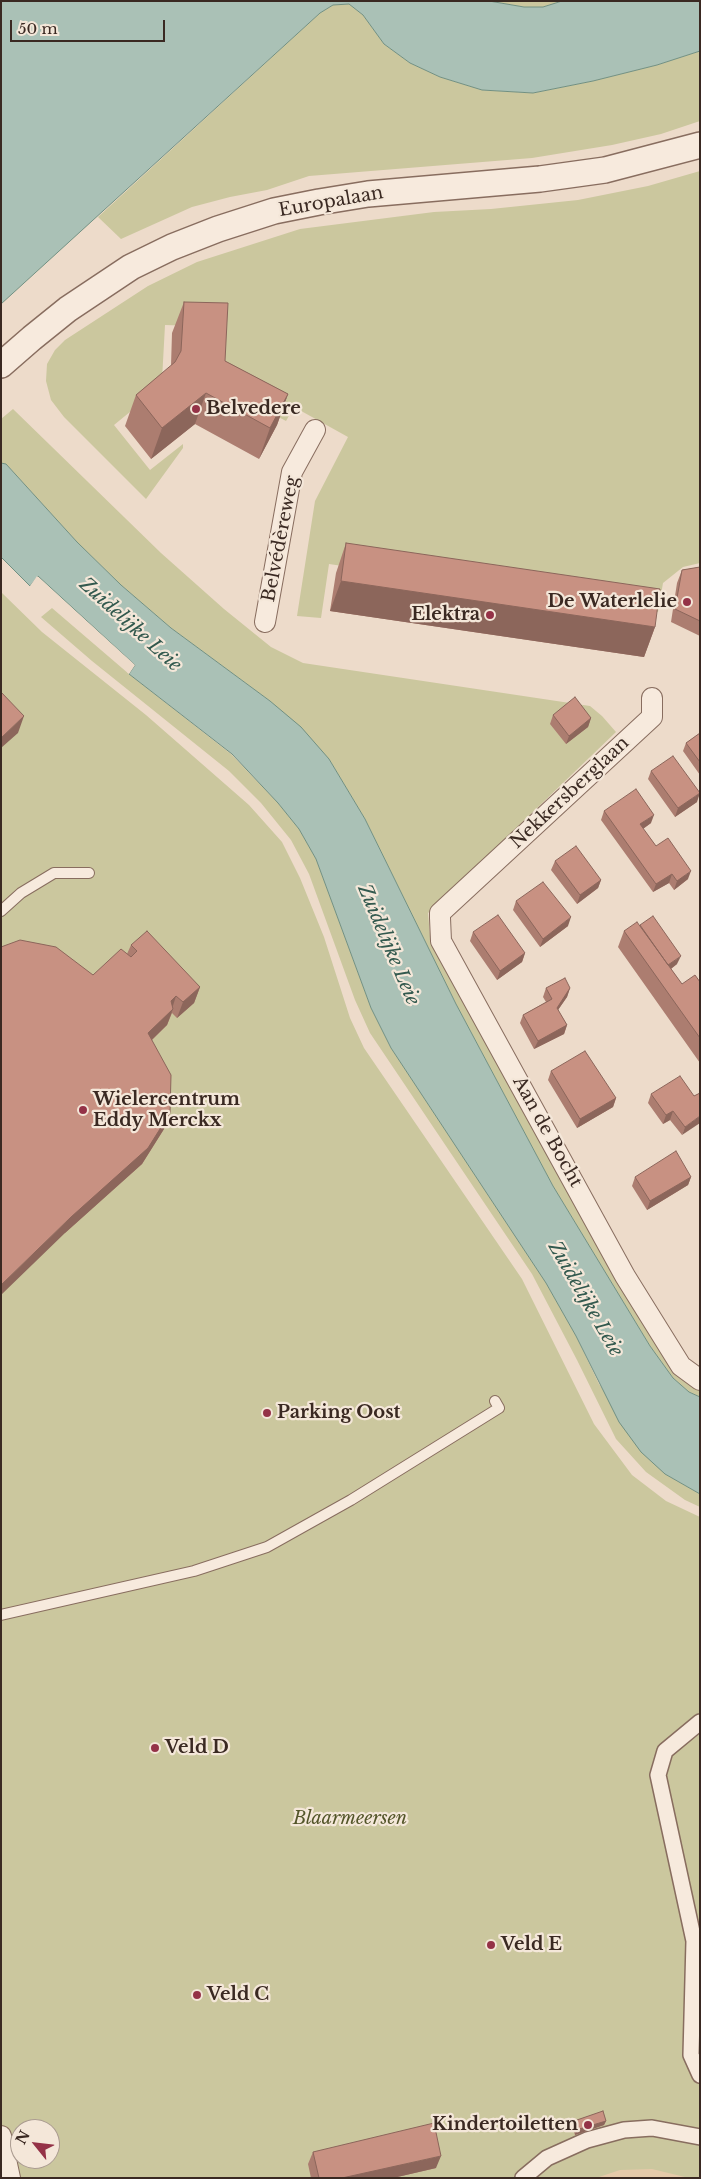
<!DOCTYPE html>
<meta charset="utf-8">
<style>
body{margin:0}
#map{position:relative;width:701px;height:2179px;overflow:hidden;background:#eddbca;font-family:"Libre Baskerville",serif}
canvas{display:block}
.frame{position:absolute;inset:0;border:2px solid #3a2922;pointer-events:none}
.north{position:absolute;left:10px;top:2119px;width:50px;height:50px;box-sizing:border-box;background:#f4e7d9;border:1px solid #aa9b90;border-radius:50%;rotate:299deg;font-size:14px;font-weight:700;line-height:20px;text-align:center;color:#3a2922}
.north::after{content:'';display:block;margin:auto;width:18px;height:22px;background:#943247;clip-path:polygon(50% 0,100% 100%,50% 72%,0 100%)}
.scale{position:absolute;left:10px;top:20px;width:155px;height:22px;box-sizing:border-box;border:2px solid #3a2922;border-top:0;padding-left:6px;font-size:15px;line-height:18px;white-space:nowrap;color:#3a2922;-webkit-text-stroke:4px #f4e7d9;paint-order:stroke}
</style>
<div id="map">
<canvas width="701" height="2179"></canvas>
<div class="frame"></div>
<div class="north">N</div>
<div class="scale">50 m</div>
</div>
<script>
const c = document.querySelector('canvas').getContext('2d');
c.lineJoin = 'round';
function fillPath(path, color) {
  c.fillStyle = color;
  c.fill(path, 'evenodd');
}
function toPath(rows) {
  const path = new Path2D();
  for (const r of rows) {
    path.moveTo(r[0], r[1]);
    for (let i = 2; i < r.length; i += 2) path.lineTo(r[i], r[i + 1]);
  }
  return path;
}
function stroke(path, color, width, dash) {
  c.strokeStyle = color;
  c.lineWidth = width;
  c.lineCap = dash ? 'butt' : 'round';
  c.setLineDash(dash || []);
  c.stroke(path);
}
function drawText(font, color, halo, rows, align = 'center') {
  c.font = font + ' "Libre Baskerville",serif';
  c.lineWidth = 4.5;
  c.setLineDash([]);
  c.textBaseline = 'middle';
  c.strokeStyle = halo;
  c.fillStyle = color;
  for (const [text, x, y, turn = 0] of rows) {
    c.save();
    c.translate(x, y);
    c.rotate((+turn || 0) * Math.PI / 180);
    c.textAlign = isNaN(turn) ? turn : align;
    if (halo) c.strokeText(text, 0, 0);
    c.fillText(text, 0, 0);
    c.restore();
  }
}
const green = toPath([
 [489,1,562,1,543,7,524,7],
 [349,4,363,15,384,44,410,63,440,77,482,90,533,93,593,81,657,65,700,51,700,121,661,134,612,145,532,158,309,176,267,190,230,197,192,207,121,239,98,217,320,13,333,5],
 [700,171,700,563,683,567,663,583,658,612,329,564,321,618,297,616,315,501,348,437,294,407,286,421,222,387,225,327,165,325,162,380,158,389,114,425,150,470,183,444,183,448,146,499,64,417,51,400,46,381,47,364,55,350,65,340,148,286,197,262,300,229,434,212,491,209,578,200,648,186],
 [13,409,161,553,224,609,271,647,303,663,590,706,602,716,616,732,428,913,430,935,437,938,700,1385,700,1397,689,1392,673,1378,650,1346,553,1186,456,1004,365,819,329,759,270,701,171,628,121,585,77,542,6,464,1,463,1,419],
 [1,592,42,632,146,715,249,805,282,842,300,878,324,937,350,1018,364,1048,522,1279,594,1424,632,1475,666,1501,700,1517,700,2178,1,2178],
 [20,2129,50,2129,50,2159,20,2159],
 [52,608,129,674,231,754,278,803,299,829,316,859,371,1008,391,1048,546,1283,576,1336,599,1384,665,1474,700,1494,700,1507,685,1500,646,1472,616,1439,577,1360,532,1274,370,1033,355,1000,309,874,291,840,261,803,229,771,92,661,41,617]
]);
const sand = toPath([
 [652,2169,689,2178,596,2178,620,2170]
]);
const water = toPath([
 [1,1,489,1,524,7,543,7,562,1,700,1,700,51,657,65,593,81,533,93,482,90,440,77,410,63,384,44,363,15,349,4,333,5,320,13,1,304,1,1],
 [1,463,6,464,77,542,121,585,171,628,270,701,301,727,329,759,365,819,456,1004,553,1186,650,1346,673,1378,689,1392,700,1397,700,1494,665,1474,641,1452,619,1422,576,1336,546,1283,391,1048,371,1008,316,859,299,829,278,803,232,754,129,674,135,665,38,576,30,586,1,557,1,463]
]);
const pier = toPath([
 [37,576,135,665,129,674,127,672,132,665,38,579,32,587,30,586]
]);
const service = toPath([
 [1,911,21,893,54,873,89,873],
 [1,1615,194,1571,267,1547,351,1500,499,1408,495,1401]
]);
const pedestrian = toPath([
 [700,1722,665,1751,658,1775,694,1941,691,2055,700,2075],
 [523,2178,547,2158,587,2140,624,2130,652,2128,700,2137]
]);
const minor = toPath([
 [265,622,292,472,315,430],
 [652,698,652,717,440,913,440,918,441,941,625,1276,681,1366,700,1380],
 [1,2136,10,2178]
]);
const tertiary = toPath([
 [1,365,32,338,68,309,131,267,172,247,218,229,274,211,319,202,368,194,540,179,605,170,700,145]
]);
const wall = toPath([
 [184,302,225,361,288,394,277,425,259,459,195,424,151,459,125,426,136,395,171,366,172,333],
 [346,543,655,627,644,657,330,611,336,573],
 [700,567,700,636,671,622,677,583,682,570],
 [553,715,591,718,588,727,566,744,550,724],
 [700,733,700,775,683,751,686,743],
 [651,771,697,802,675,817,648,779],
 [604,811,651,823,643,829,656,846,688,879,674,890,669,883,653,892,601,820],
 [555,861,601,880,598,888,577,904,551,870],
 [516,901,568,926,540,947,513,910],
 [640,925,677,964,671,969,682,984,700,982,700,1063,618,947,624,931],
 [473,932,525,953,522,962,497,980,470,941],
 [131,945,200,987,194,1003,177,1018,172,1013,167,1025,152,1040,164,1129,142,1164,65,1233,93,975,127,954],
 [546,988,570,988,567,997,558,1010,567,1025,564,1034,534,1049,520,1023,523,1015,546,1002,543,997],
 [551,1071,616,1098,613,1107,577,1128,548,1080],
 [700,1093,682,1135,670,1120,663,1124,648,1103,651,1094,694,1096],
 [635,1177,691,1177,688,1185,647,1210,632,1186],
 [574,2121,606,2121,604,2125,575,2135,572,2126],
 [313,2152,436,2168,393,2178,311,2178,308,2164]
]);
const shadedWall = toPath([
 [206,393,195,424,151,459,162,428],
 [288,394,277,425,259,459,270,428],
 [341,581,655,627,644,657,330,611],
 [24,716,18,733,1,748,1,738],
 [591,718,588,727,566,744,569,736],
 [700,793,697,802,675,817,678,808],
 [654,815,651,823,637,833,640,824],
 [691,871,688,879,674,890,677,881],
 [672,874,669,883,653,892,656,884],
 [601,880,598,888,577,904,580,895],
 [571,917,568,926,540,947,543,939],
 [525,953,522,962,497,980,500,971],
 [681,956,677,964,660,977,663,969],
 [200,987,194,1003,177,1018,183,1002],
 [570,988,567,997,553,1017,557,1008],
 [176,996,171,1012,173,1009,167,1025,142,1049,148,1033,171,1001],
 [567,1025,564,1034,534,1049,538,1041],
 [616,1098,613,1107,577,1128,580,1119],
 [673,1111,670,1120,663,1124,666,1115],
 [170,1113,164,1129,142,1164,65,1233,1,1295,1,1285,71,1217],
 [700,1116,700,1123,682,1135,685,1127],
 [691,1177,688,1185,647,1210,650,1201],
 [606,2121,604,2125,575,2135,576,2130],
 [441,2156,436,2168,393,2178,342,2178]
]);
const building = toPath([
 [184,302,228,303,225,361,288,394,270,428,206,393,162,428,136,395,175,362,181,351,184,302],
 [346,543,660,589,655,627,341,581,346,543],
 [700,567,700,621,675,609,682,570,700,567],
 [1,692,24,716,1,738,1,692],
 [575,697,591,718,569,736,553,715,575,697],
 [700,733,700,762,686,743,700,733],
 [673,756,700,793,678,808,651,771,673,756],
 [636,789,654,815,640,824,656,846,668,838,691,871,677,881,672,874,656,884,604,811,636,789],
 [576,846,601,880,580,895,555,861,576,846],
 [543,882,571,917,543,939,516,901,543,882],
 [498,915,525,953,500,971,473,932,498,915],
 [653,916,681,956,668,965,640,925,653,916],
 [637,922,682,984,695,975,700,982,700,1038,624,931,637,922],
 [147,931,200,987,183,1002,176,996,171,1001,173,1009,148,1033,171,1075,170,1113,148,1148,71,1217,1,1285,1,947,20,940,56,947,93,975,121,949,131,957,137,951,131,945,147,931],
 [565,978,570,988,557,1008,567,1025,538,1041,523,1015,552,999,546,988,565,978],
 [585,1051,616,1098,580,1119,551,1071,585,1051],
 [680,1076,694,1096,700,1093,700,1116,685,1127,673,1111,666,1115,651,1094,680,1076],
 [676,1151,691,1177,650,1201,635,1177,676,1151],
 [603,2111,606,2121,576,2130,574,2121,603,2111],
 [434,2123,441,2156,342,2178,319,2178,313,2152,434,2123]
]);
const markers = [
 [196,409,5,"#943247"],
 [687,602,5,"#943247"],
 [490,615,5,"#943247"],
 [83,1110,5,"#943247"],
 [267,1413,5,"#943247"],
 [155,1748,5,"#943247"],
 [491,1945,5,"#943247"],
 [197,1995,5,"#943247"],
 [588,2125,5,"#943247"]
];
const streetNames = [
 ["Europalaan",331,202,-10],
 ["Belvédèreweg",281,539,-79],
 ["Nekkersberglaan",570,793,-43],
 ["Aan de Bocht",547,1132,61]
];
const poiNames = [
 ["Belvedere",206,409],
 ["De Waterlelie",677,602,"right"],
 ["Elektra",480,615,"right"],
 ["Wielercentrum",93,1100],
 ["Eddy Merckx",93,1121],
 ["Parking Oost",277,1413],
 ["Veld D",165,1748],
 ["Veld E",501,1945],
 ["Veld C",207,1995],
 ["Kindertoiletten",578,2125,"right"]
];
const parkNames = [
 ["Blaarmeersen",350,1819]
];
const waterNames = [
 ["Zuidelijke Leie",130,625,42],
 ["Zuidelijke Leie",388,945,67],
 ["Zuidelijke Leie",585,1299,60]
];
fillPath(green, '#cbc79e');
fillPath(sand, '#e6caa9');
fillPath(water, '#aac1b6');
stroke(water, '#719082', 1);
fillPath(pier, '#eddbca');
stroke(service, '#886d5f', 12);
stroke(pedestrian, '#886d5f', 18);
stroke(minor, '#886d5f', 22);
stroke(tertiary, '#886d5f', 28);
stroke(service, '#f7eadd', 10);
stroke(pedestrian, '#f7eadd', 15);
stroke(minor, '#f7eadd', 20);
stroke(tertiary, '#f7eadd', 25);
fillPath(wall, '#ac7d70');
fillPath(shadedWall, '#8c665b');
fillPath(building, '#c89182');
stroke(building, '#8c665b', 1);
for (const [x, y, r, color] of markers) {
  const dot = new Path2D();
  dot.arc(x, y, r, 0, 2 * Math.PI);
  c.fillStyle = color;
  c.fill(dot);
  stroke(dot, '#f4e7d9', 2);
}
drawText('18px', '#3a2922', '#f4e7d9', streetNames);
drawText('bold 18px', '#3a2922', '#f4e7d9', poiNames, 'left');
drawText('italic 18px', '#535529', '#f4e7d9', parkNames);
drawText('italic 19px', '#32594e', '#f4e7d9', waterNames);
</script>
